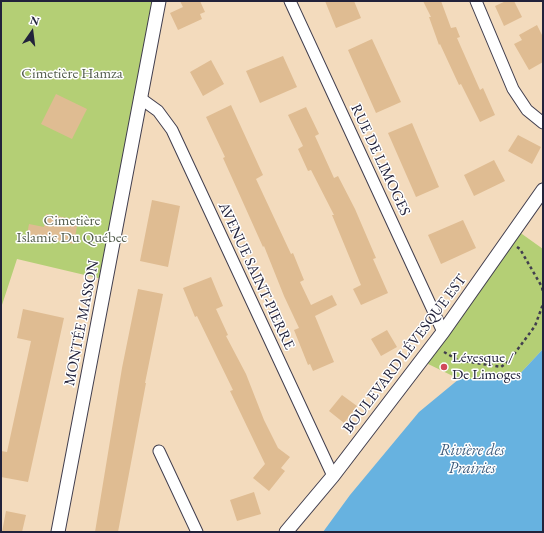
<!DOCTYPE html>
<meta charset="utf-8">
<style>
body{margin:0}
#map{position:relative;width:544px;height:533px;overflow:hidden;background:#f3dbbd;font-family:"EB Garamond",serif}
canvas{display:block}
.frame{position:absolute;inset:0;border:2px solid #22223b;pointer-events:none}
.north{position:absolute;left:12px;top:12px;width:40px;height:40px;-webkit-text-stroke:3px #fff;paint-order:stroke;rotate:14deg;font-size:11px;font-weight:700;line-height:16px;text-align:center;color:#22223b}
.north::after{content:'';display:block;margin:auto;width:14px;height:18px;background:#22223b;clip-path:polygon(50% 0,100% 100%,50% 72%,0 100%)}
</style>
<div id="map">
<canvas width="544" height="533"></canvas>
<div class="frame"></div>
<div class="north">N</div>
</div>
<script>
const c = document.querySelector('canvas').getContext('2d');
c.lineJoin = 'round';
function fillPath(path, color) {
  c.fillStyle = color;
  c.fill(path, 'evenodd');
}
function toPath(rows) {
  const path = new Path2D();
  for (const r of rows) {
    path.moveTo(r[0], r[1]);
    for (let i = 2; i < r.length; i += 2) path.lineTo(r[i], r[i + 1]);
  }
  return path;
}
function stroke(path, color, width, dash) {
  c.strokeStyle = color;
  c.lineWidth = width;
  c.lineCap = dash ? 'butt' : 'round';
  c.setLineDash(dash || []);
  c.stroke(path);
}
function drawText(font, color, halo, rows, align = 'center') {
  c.font = font + ' "EB Garamond",serif';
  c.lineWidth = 3;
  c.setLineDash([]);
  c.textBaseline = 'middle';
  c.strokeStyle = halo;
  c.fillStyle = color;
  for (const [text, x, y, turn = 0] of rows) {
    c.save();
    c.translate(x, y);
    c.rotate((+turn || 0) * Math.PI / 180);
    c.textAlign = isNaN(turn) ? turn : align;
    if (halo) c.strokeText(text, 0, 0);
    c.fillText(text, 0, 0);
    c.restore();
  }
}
const green = toPath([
 [1,1,159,1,106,280,17,259,1,308],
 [515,229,543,249,543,349,515,379,459,379,422,361]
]);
const water = toPath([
 [543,349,543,532,323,532,350,495,419,412,459,379,515,379]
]);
const building = toPath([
 [180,1,200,1,205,12,200,14,202,19,178,30,170,13,183,7],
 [325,1,354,1,361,18,336,28],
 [423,1,441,1,451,28,456,27,460,37,457,38,480,90,483,88,495,115,480,122,461,84,459,85,440,44,439,45,429,17,431,17],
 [506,1,514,1,522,17,504,26,495,6],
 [537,25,543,37,543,62,529,70,514,44,522,40,519,35],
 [372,39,401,102,376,113,348,50],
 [283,56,297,87,260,103,246,71],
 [211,60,224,84,203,96,190,72],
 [56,94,87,109,72,139,41,124],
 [231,105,263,175,256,179,291,254,293,253,304,280,300,282,311,305,332,295,337,305,315,316,334,362,313,371,310,364,308,365,294,330,299,328,284,296,264,246,263,247,237,189,223,158,225,157,206,117],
 [306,107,319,134,315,136,334,178,338,176,355,209,376,258,373,259,388,293,361,305,353,289,361,285,332,215,334,215,311,170,308,171,298,149,303,146,288,115],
 [412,123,439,187,416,197,388,133],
 [518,135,541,147,532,164,508,151],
 [494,160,505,181,474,196,464,175],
 [152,200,180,206,168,267,140,261],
 [46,214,78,220,74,244,27,235,29,224,44,227],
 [463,220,476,248,441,264,428,235],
 [211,277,223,306,216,309,228,335,226,336,246,374,264,420,278,448,290,457,281,468,285,471,269,491,253,478,265,464,230,391,233,390,197,316,195,317,183,288],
 [138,289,163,294,145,383,146,383,118,532,95,532,122,368],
 [23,309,64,318,28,482,1,477,1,451,7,452,31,341,17,338],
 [387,330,397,347,381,356,371,339],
 [342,395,357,406,344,423,329,411],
 [254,492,261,514,237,521,230,500],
 [6,511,26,515,22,532,2,532]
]);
const path = toPath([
 [517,247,520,249,542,287,543,293],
 [444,352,458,360,501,367,509,361,535,326,543,304]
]);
const minor = toPath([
 [290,1,443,332],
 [476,1,513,89,527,110,543,123],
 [140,98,158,111,172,130,333,476],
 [159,451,197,532]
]);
const tertiary = toPath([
 [58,532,159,1],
 [286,532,333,476,443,332,543,190]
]);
const markers = [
 [444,367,4,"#d1495b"]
];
const parkNames = [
 ["Cimetière Hamza",72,74],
 ["Cimetière",72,221],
 ["Islamic Du Québec",72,238]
];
const streetNames = [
 ["RUE DE LIMOGES",380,160,65],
 ["AVENUE SAINT-PIERRE",256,276,65],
 ["MONTÉE MASSON",82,323,-79],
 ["BOULEVARD LÉVESQUE EST",405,354,-53]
];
const poiNames = [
 ["Lévesque /",452,358],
 ["De Limoges",452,375]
];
const waterNames = [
 ["Rivière des",472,451],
 ["Prairies",472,469]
];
fillPath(green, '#b4cf75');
fillPath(water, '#67b2e0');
fillPath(building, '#dfbc92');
stroke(minor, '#413e4e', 13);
stroke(tertiary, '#413e4e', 15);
stroke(path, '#413e4e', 2.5, [3, 3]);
stroke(minor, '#fff', 11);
stroke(tertiary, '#fff', 13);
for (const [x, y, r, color] of markers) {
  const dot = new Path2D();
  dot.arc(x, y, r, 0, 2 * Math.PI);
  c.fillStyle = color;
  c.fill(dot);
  stroke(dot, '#fff', 1.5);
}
drawText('15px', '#555f4f', '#fff', parkNames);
drawText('15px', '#22223b', '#fff', streetNames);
drawText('15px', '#22223b', '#fff', poiNames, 'left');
drawText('italic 16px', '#3e5c7d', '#fff', waterNames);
</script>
